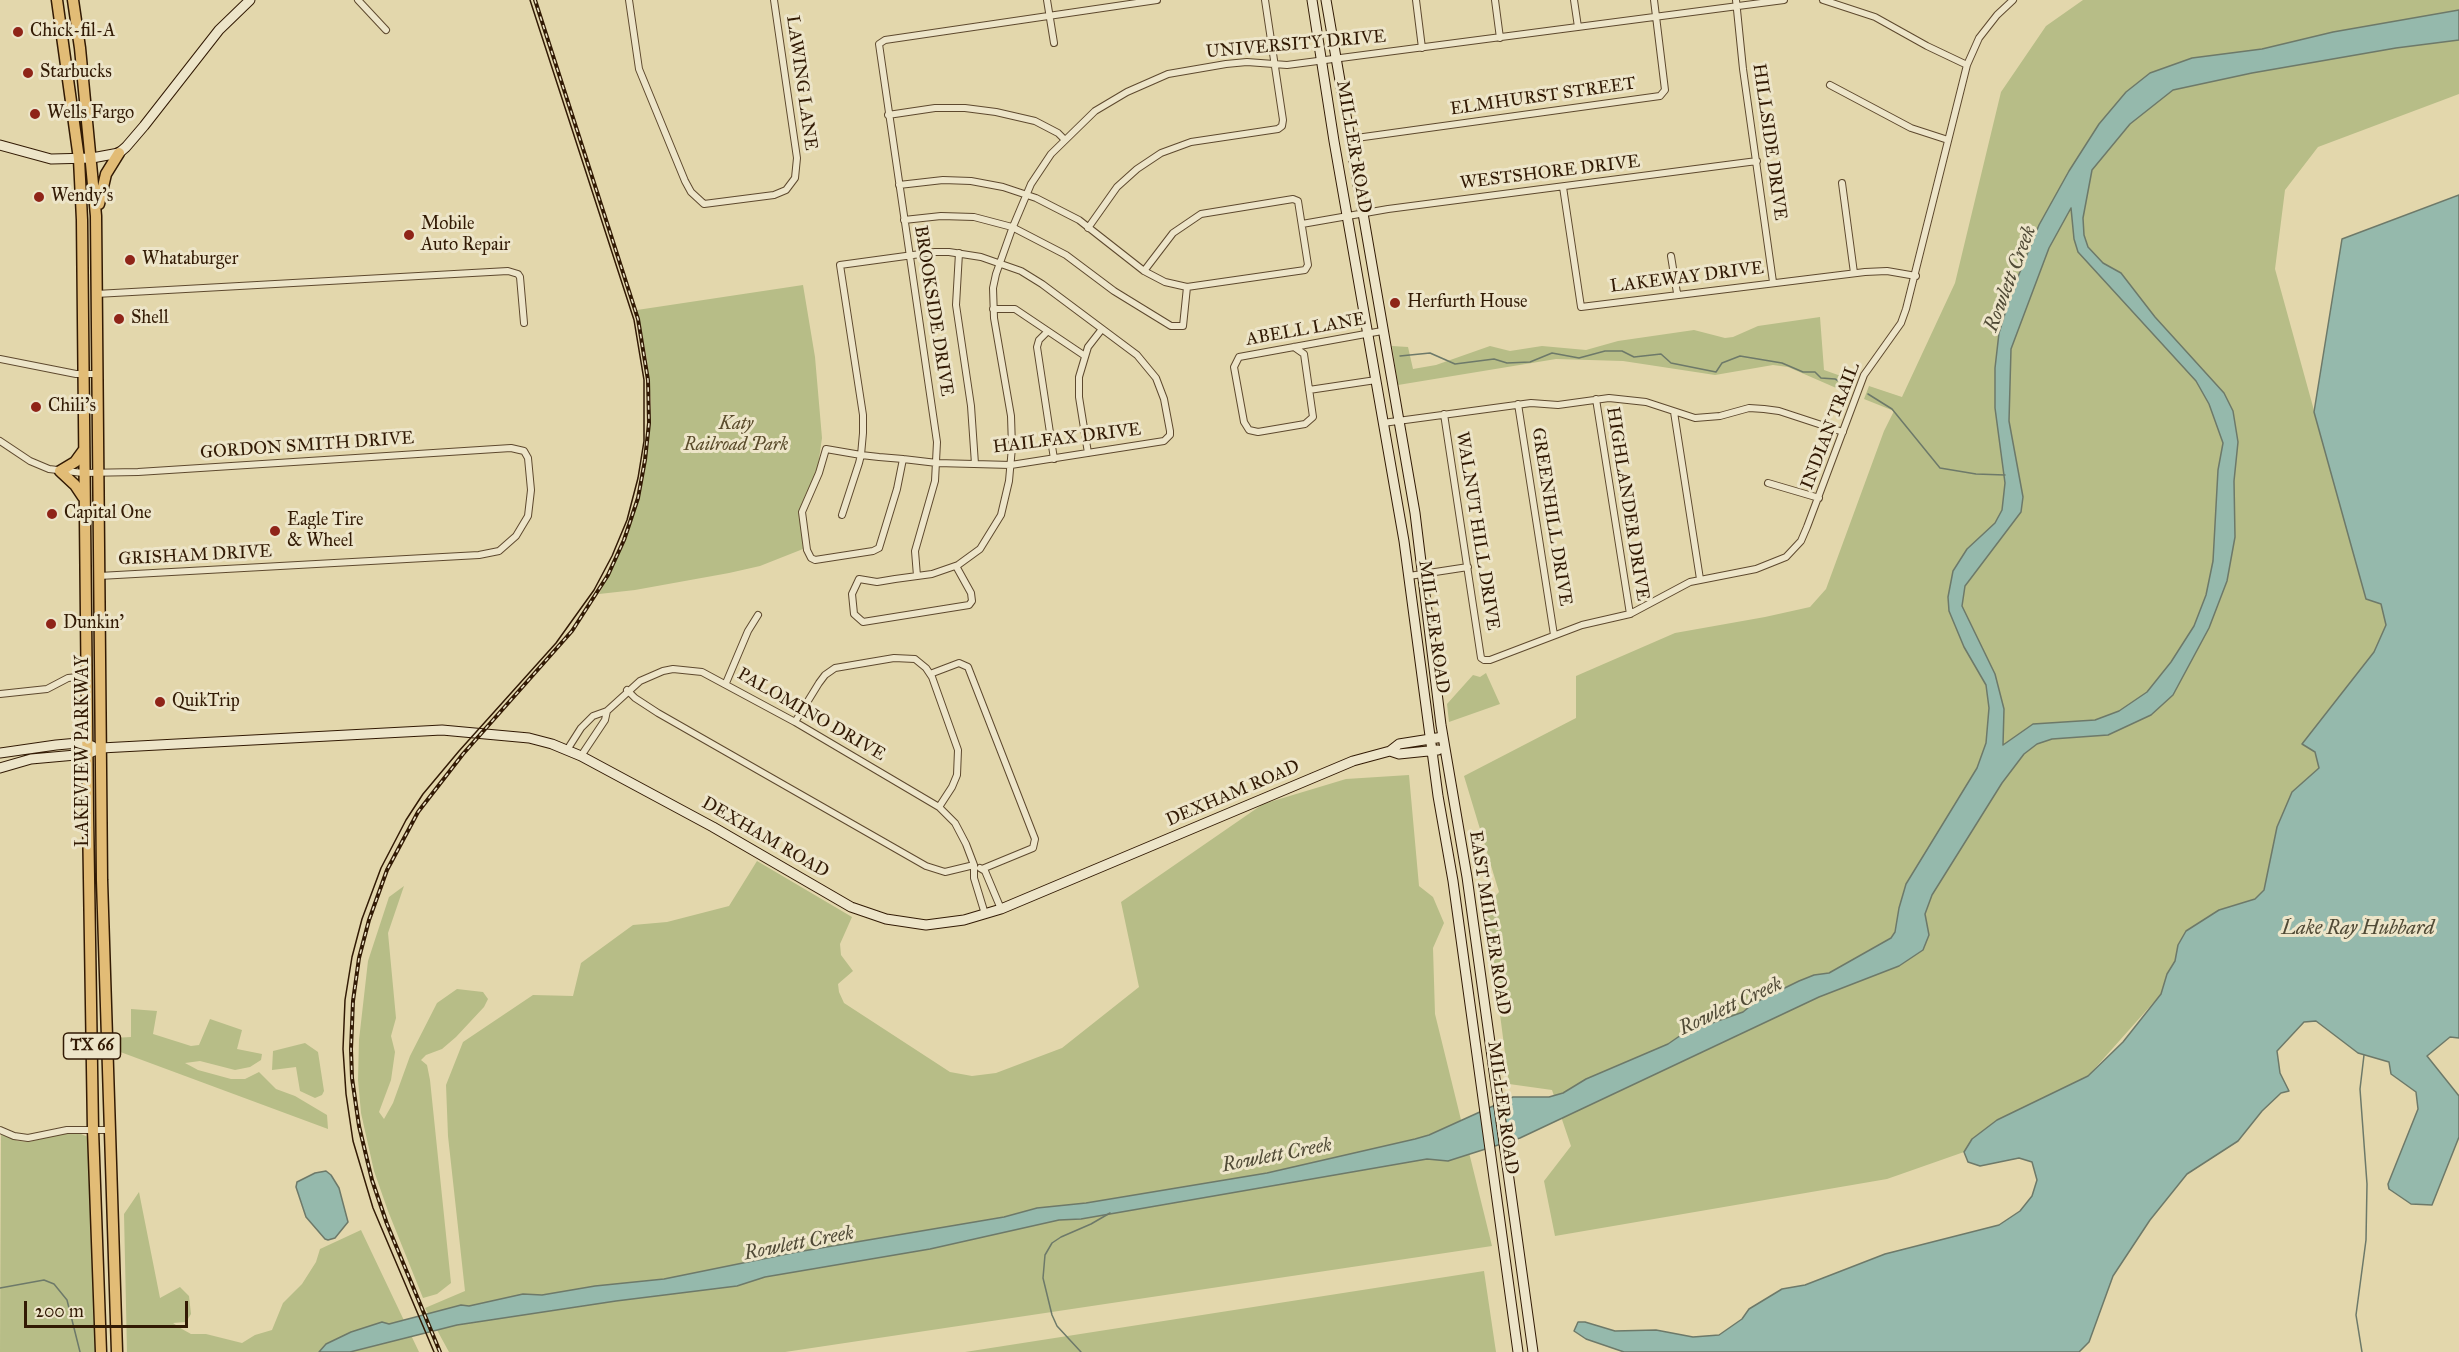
<!DOCTYPE html>
<style>
body{margin:0}
#map{position:relative;width:2459px;height:1352px;overflow:hidden;background:#e3d7ac;font-family:"IM FELL Great Primer",serif}
canvas{display:block}
.scale{position:absolute;left:24px;top:1301px;width:164px;height:27px;box-sizing:border-box;border:3px solid #321a04;border-top:0;padding-left:8px;font-size:18px;line-height:21px;white-space:nowrap;color:#321a04;-webkit-text-stroke:4px #ede5c9;paint-order:stroke}
</style>
<div id="map">
<canvas width="2459" height="1352"></canvas>
<div class="scale">200 m</div>
</div>
<script>
const c = document.querySelector('canvas').getContext('2d');
c.lineJoin = 'round';
function fillPath(path, color) {
  c.fillStyle = color;
  c.fill(path, 'evenodd');
}
function toPath(rows) {
  const path = new Path2D();
  for (const r of rows) {
    path.moveTo(r[0], r[1]);
    for (let i = 2; i < r.length; i += 2) path.lineTo(r[i], r[i + 1]);
  }
  return path;
}
function stroke(path, color, width, dash) {
  c.strokeStyle = color;
  c.lineWidth = width;
  c.lineCap = dash ? 'butt' : 'round';
  c.setLineDash(dash || []);
  c.stroke(path);
}
function drawText(font, color, halo, rows, align = 'center') {
  c.font = font + ' "IM FELL Great Primer",serif';
  c.lineWidth = 6;
  c.setLineDash([]);
  c.textBaseline = 'middle';
  c.strokeStyle = halo;
  c.fillStyle = color;
  for (const [text, x, y, turn = 0] of rows) {
    c.save();
    c.translate(x, y);
    c.rotate((+turn || 0) * Math.PI / 180);
    c.textAlign = isNaN(turn) ? turn : align;
    if (halo) c.strokeText(text, 0, 0);
    c.fillText(text, 0, 0);
    c.restore();
  }
}
const green = toPath([
 [2083,0,2459,0,2459,94,2318,147,2285,190,2275,269,2366,599,2381,604,2386,625,2374,652,2303,743,2315,752,2319,768,2292,792,2277,827,2264,889,2255,899,2219,910,2178,945,2175,961,2167,974,2161,994,2088,1076,1997,1120,1972,1139,1964,1152,1887,1179,1555,1236,1544,1181,1571,1146,1552,1090,1509,1084,1486,906,1499,892,1464,776,1576,718,1576,676,1675,633,1765,617,1810,607,1826,589,1884,431,1894,411,1864,399,1869,386,1902,397,1955,283,2001,92,2046,26],
 [803,285,815,357,822,438,817,473,805,496,800,515,803,549,760,566,729,573,635,590,599,594,625,541,641,487,649,442,651,402,647,359,637,310],
 [1820,317,1824,370,1855,381,1850,394,1788,367,1773,365,1715,375,1623,361,1556,359,1398,385,1392,346,1408,347,1413,369,1436,365,1490,346,1510,351,1542,346,1586,350,1618,341,1694,330,1725,338,1733,337,1758,326],
 [1486,673,1500,704,1449,722,1447,704,1473,675,1480,677],
 [1409,775,1419,886,1433,897,1444,923,1433,948,1435,1014,1492,1246,785,1352,449,1352,425,1308,465,1291,448,1136,446,1085,463,1042,533,995,573,996,581,963,633,925,667,922,729,906,757,861,852,917,840,944,841,955,853,971,838,984,839,992,844,1003,950,1072,972,1076,996,1073,1062,1048,1139,987,1121,902,1263,804,1346,779],
 [404,886,388,933,396,1018,391,1036,395,1052,391,1080,379,1112,384,1119,393,1103,410,1056,437,1003,457,989,483,992,488,999,484,1007,456,1037,442,1049,426,1055,421,1060,427,1065,430,1080,451,1283,437,1294,423,1298,388,1211,374,1171,361,1113,358,1080,359,1040,368,961,389,897],
 [131,1009,157,1011,153,1034,191,1046,199,1045,210,1019,242,1030,237,1049,262,1054,261,1060,250,1067,235,1070,200,1061,185,1063,198,1070,231,1079,245,1079,259,1072,276,1089,295,1096,327,1115,328,1129,115,1050,114,1038,131,1037],
 [305,1043,318,1052,324,1091,322,1095,315,1098,300,1091,296,1067,272,1070,273,1051],
 [1,1134,18,1141,29,1142,60,1134,81,1134,88,1137,95,1352,0,1352],
 [139,1192,160,1298,180,1287,189,1296,191,1314,186,1322,173,1323,182,1329,191,1334,206,1334,242,1343,255,1335,272,1330,283,1303,302,1284,316,1262,320,1249,361,1230,419,1352,127,1352,124,1214],
 [1484,1271,1496,1352,965,1352]
]);
const water = toPath([
 [2459,10,2459,40,2396,48,2252,73,2173,90,2130,124,2092,170,2083,218,2084,235,2088,247,2103,263,2121,273,2155,317,2224,393,2233,411,2238,442,2234,481,2235,537,2227,581,2209,628,2173,695,2151,715,2108,735,2052,739,2037,744,2024,754,2002,783,1932,895,1925,914,1929,935,1923,950,1899,966,1819,997,1520,1138,1448,1161,1427,1159,1081,1219,1059,1220,930,1249,765,1277,737,1286,616,1301,457,1325,350,1352,319,1352,326,1344,351,1332,382,1322,389,1324,461,1305,469,1306,523,1294,542,1295,595,1286,664,1279,797,1252,1004,1217,1037,1208,1086,1203,1267,1173,1415,1139,1429,1135,1513,1097,1549,1097,1563,1093,1586,1079,1668,1044,1684,1033,1743,1012,1754,1003,1799,981,1814,975,1829,973,1891,938,1895,932,1899,908,1906,884,1977,768,1986,743,1989,708,1986,685,1964,647,1949,611,1948,597,1953,571,1967,549,1995,523,2002,510,2005,483,1995,408,1995,368,1999,333,2011,294,2039,225,2069,171,2099,124,2126,92,2150,73,2192,58,2262,49,2333,32,2459,10],
 [2071,208,2074,239,2078,252,2196,381,2209,404,2223,443,2218,470,2213,561,2206,595,2194,626,2171,662,2147,692,2119,711,2095,720,2033,724,2003,745,2004,709,1995,674,1962,606,1965,586,2021,512,2023,497,2009,421,2011,349,2049,248,2071,208],
 [2459,195,2459,1038,2450,1037,2427,1056,2459,1096,2459,1137,2432,1205,2411,1204,2389,1189,2388,1184,2418,1109,2416,1092,2391,1074,2389,1062,2358,1053,2316,1021,2304,1022,2277,1051,2280,1073,2289,1091,2281,1093,2262,1111,2238,1141,2187,1174,2150,1220,2113,1276,2089,1342,2079,1352,1624,1352,1586,1339,1574,1331,1578,1322,1585,1322,1615,1331,1656,1330,1693,1337,1719,1335,1742,1319,1749,1309,1782,1289,1805,1285,1885,1254,1999,1225,2020,1211,2032,1196,2037,1180,2032,1162,2019,1158,1980,1166,1968,1162,1964,1152,1972,1139,1997,1120,2088,1076,2123,1042,2161,994,2167,974,2175,961,2178,945,2186,931,2219,910,2255,899,2264,890,2277,827,2292,792,2319,768,2315,752,2302,744,2374,652,2386,625,2381,604,2366,599,2314,412,2342,239,2459,195],
 [326,1171,331,1175,339,1188,348,1222,335,1238,328,1240,325,1239,306,1217,296,1187,297,1182,315,1173,326,1171]
]);
const stream = toPath([
 [1400,356,1430,353,1455,364,1494,359,1507,363,1530,362,1552,353,1579,358,1605,351,1622,351,1634,357,1661,354,1671,363,1716,372,1722,363,1740,356,1782,363,1803,372,1815,372,1821,378,1835,379,1850,387],
 [1868,394,1892,409,1940,468,1976,474,2005,475],
 [0,1288,44,1280,54,1284,67,1300,80,1352],
 [1081,1352,1057,1326,1052,1315,1043,1278,1045,1255,1052,1243,1061,1237,1091,1224,1110,1213],
 [2362,1352,2356,1315,2366,1240,2367,1184,2360,1089,2364,1055]
]);
const street = toPath([
 [358,0,386,30],
 [629,0,639,69,685,181,691,192,704,204,774,195,786,190,795,178,797,158,774,0],
 [1047,0,1054,43],
 [1416,0,1422,48],
 [1495,0,1500,38],
 [1574,0,1578,27],
 [1736,0,1743,69,1773,282],
 [1823,0,1875,17,1927,46,1967,65],
 [1830,85,1911,128,1948,140],
 [888,115,935,108,965,108,996,112,1035,121,1058,133,1064,139],
 [1349,139,1660,96,1665,90,1654,0],
 [1842,183,1854,273],
 [899,185,943,180,971,181,1003,187,1036,198,1079,220,1144,271,1165,282,1187,287,1305,270,1308,265,1298,201,1293,199,1201,214,1173,233,1144,271],
 [1563,187,1581,307,1865,272,1887,271,1916,276],
 [904,220,941,216,974,217,1012,227,1066,255,1114,291,1171,326,1183,326,1187,287],
 [1302,224,1388,209,1757,161],
 [1088,228,1117,187,1137,169,1161,153,1191,142,1278,129,1282,126,1283,120,1265,0],
 [959,253,956,305,971,406,975,464],
 [1671,256,1677,293],
 [96,294,508,271,518,274,520,277,524,323],
 [993,309,1015,309,1085,356],
 [1047,332,1039,340,1037,347,1054,459],
 [1294,347,1304,354,1313,417,1305,424,1258,432,1249,430,1244,422,1234,367,1239,357,1382,331],
 [0,359,76,374,98,374],
 [1309,390,1376,380],
 [1596,399,1630,614],
 [1518,404,1554,635],
 [1674,412,1700,579],
 [1444,414,1481,658,1484,660,1490,660,1582,625,1630,614,1690,582,1756,569,1786,557,1801,541,1807,527,1864,375,1901,323,1906,309,1967,65,1979,38,1997,15,2013,0],
 [1383,423,1531,403,1558,405,1609,398,1646,402,1695,418,1720,416,1749,408,1764,409,1779,411,1843,432],
 [0,441,30,461,49,469,83,473,138,472,511,448,524,451,528,458,531,490,528,516,516,536,499,551,479,555,99,576],
 [1088,453,1079,397,1079,377,1088,347,1102,329],
 [1768,483,1819,498],
 [842,515,859,463,861,455,863,433,863,415,840,265,935,252,949,252,981,257,1021,271,1042,284,1137,355,1156,378,1164,399,1170,431,1170,435,1164,441,1011,465,937,463,903,459,879,457,861,455,826,449,819,473,802,512,807,550,811,558,815,560,873,551,879,548,897,489,903,459],
 [956,566,971,593,972,601,969,605,863,622,854,614,852,594,859,579,877,582,895,579,932,574,958,565,980,549,1001,515,1009,481,1012,447,1011,416,994,318,993,288,996,274,1012,229,1031,184,1051,154,1095,111,1127,92,1168,74,1226,64,1247,62,1287,65,1784,0],
 [917,576,915,551,935,481,937,442,879,44,885,40,1157,0],
 [1409,576,1468,567],
 [930,674,959,663,968,667,1035,839,1033,848,982,869],
 [726,683,748,631,758,615],
 [627,690,635,698,658,713,926,866,945,872,974,865],
 [0,694,47,689,68,678,87,676],
 [795,722,819,683,825,675,835,668,894,658,915,659,926,668,932,677,958,750,957,775,952,787,939,807],
 [567,750,581,728,593,716,607,711,640,681,663,671,673,669,702,672,795,722,939,807,955,823,966,844,974,865,974,878,985,914],
 [581,756,605,720,607,711],
 [980,868,985,871,1001,909],
 [0,1130,14,1136,28,1138,67,1130,109,1130]
]);
const secondary = toPath([
 [1312,0,1334,141,1404,541,1438,796,1453,881,1518,1352],
 [1326,0,1415,513,1441,725,1467,877,1533,1352],
 [0,145,51,159,92,158,119,153,126,147,144,126,219,30,250,0],
 [1390,751,1399,754,1438,750],
 [0,753,56,745,78,743,92,746],
 [0,768,31,759,87,754,101,748,442,730,529,738,552,744,581,756,713,827,851,907,886,919,926,925,964,920,1001,909,1353,761,1390,751,1399,744,1443,737]
]);
const primary = toPath([
 [57,0,79,159,82,220,88,815,93,1130,101,1352],
 [73,0,80,48,96,216,102,880,117,1352],
 [99,204,106,174,119,153],
 [83,497,75,485,60,471,75,462,83,451]
]);
const tram = toPath([
 [434,1352,373,1208,353,1141,346,1094,343,1049,345,1000,352,957,362,919,381,868,406,820,423,794,459,751,556,643,594,590,612,556,627,520,638,478,644,441,644,380,634,320,530,0]
]);
const rail = toPath([
 [440,1352,387,1224,372,1180,359,1126,352,1078,351,1049,353,1001,359,958,369,920,387,870,418,812,463,754,572,631,608,575,624,540,638,498,645,460,649,423,648,380,638,319,535,0]
]);
const markers = [
 [18,32,6,"#8f2418"],
 [28,73,6,"#8f2418"],
 [35,114,6,"#8f2418"],
 [39,197,6,"#8f2418"],
 [409,235,6,"#8f2418"],
 [130,260,6,"#8f2418"],
 [1395,303,6,"#8f2418"],
 [119,319,6,"#8f2418"],
 [36,407,6,"#8f2418"],
 [52,514,6,"#8f2418"],
 [275,531,6,"#8f2418"],
 [51,624,6,"#8f2418"],
 [160,702,6,"#8f2418"]
];
const shields = [
 [92,1046,57]
];
const shieldNames = [
 ["TX 66",92,1046]
];
const poiNames = [
 ["Chick-fil-A",30,32],
 ["Starbucks",40,73],
 ["Wells Fargo",47,114],
 ["Wendy's",51,197],
 ["Mobile",421,225],
 ["Auto Repair",421,246],
 ["Whataburger",142,260],
 ["Herfurth House",1407,303],
 ["Shell",131,319],
 ["Chili's",48,407],
 ["Capital One",64,514],
 ["Eagle Tire",287,521],
 ["& Wheel",287,542],
 ["Dunkin'",63,624],
 ["QuikTrip",172,702]
];
const streetNames = [
 ["UNIVERSITY DRIVE",1296,45,-5],
 ["LAWING LANE",801,83,82],
 ["ELMHURST STREET",1543,97,-8],
 ["HILLSIDE DRIVE",1769,142,82],
 ["MILLER ROAD",1353,147,80],
 ["WESTSHORE DRIVE",1550,173,-7],
 ["LAKEWAY DRIVE",1687,278,-7],
 ["BROOKSIDE DRIVE",933,311,81],
 ["ABELL LANE",1306,330,-10],
 ["INDIAN TRAIL",1831,426,-69],
 ["HAILFAX DRIVE",1067,439,-7],
 ["GORDON SMITH DRIVE",307,446,-4],
 ["HIGHLANDER DRIVE",1627,504,81],
 ["GREENHILL DRIVE",1551,517,81],
 ["WALNUT HILL DRIVE",1477,531,81],
 ["GRISHAM DRIVE",195,556,-3],
 ["MILLER ROAD",1433,627,82],
 ["PALOMINO DRIVE",811,715,30],
 ["LAKEVIEW PARKWAY",84,751,-90],
 ["DEXHAM ROAD",1233,794,-23],
 ["DEXHAM ROAD",765,838,30],
 ["EAST MILLER ROAD",1489,923,81],
 ["MILLER ROAD",1502,1108,82]
];
const parkNames = [
 ["Katy",736,425],
 ["Railroad Park",736,446]
];
const waterNames = [
 ["Rowlett Creek",2011,279,-69],
 ["Lake Ray Hubbard",2358,929],
 ["Rowlett Creek",1731,1007,-25],
 ["Rowlett Creek",1277,1156,-11],
 ["Rowlett Creek",799,1244,-11]
];
fillPath(green, '#b7bd87');
fillPath(water, '#95b9ac');
stroke(water, '#6d7969', 1.5);
stroke(stream, '#6d7969', 1.5);
stroke(street, '#5e492e', 8);
stroke(secondary, '#321a04', 11);
stroke(primary, '#321a04', 13);
stroke(street, '#ede5c9', 6);
stroke(secondary, '#ede5c9', 9);
stroke(primary, '#e2bc76', 10);
stroke(tram, '#321a04', 1.5);
stroke(rail, '#321a04', 4);
stroke(rail, '#ede5c9', 1.5, [4.5]);
for (const [x, y, r, color] of markers) {
  const dot = new Path2D();
  dot.arc(x, y, r, 0, 2 * Math.PI);
  c.fillStyle = color;
  c.fill(dot);
  stroke(dot, '#ede5c9', 2);
}
for (const [x, y, w] of shields) {
  const box = new Path2D();
  box.roundRect(x - w / 2, y - 13, w, 26, 4.5);
  c.fillStyle = '#ede5c9';
  c.fill(box);
  stroke(box, '#321a04', 1.5);
}
drawText('bold 16px', '#321a04', null, shieldNames);
drawText('18px', '#321a04', '#ede5c9', poiNames, 'left');
drawText('18px', '#321a04', '#ede5c9', streetNames);
drawText('italic 18px', '#5a4b2b', '#ede5c9', parkNames);
drawText('italic 20px', '#504a36', '#ede5c9', waterNames);
</script>
